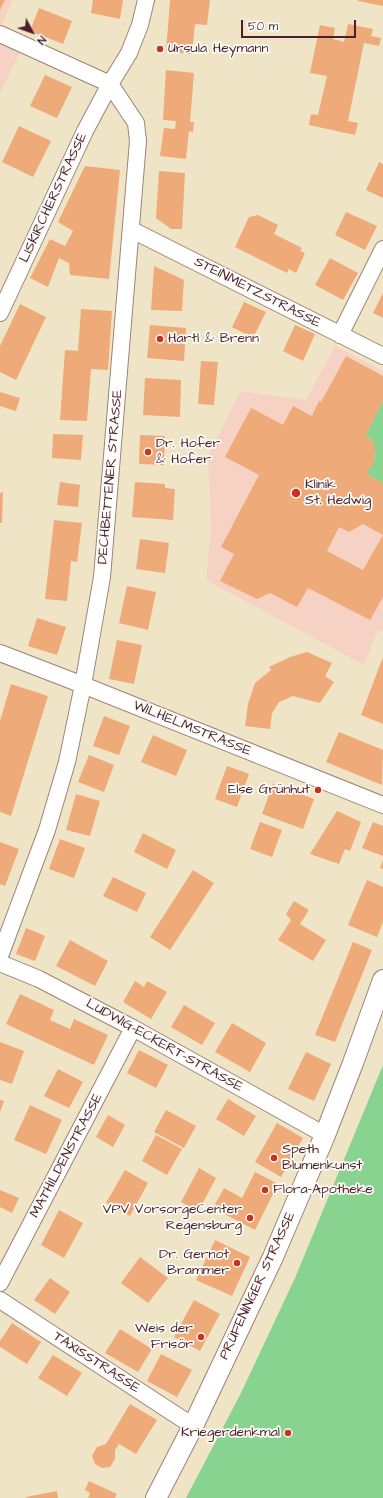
<!DOCTYPE html>
<meta charset="utf-8">
<style>
body{margin:0}
#map{position:relative;width:383px;height:1498px;overflow:hidden;background:#f0e4c6;font-family:"Architects Daughter",sans-serif}
canvas{display:block}
.north{position:absolute;left:12px;top:12px;width:40px;height:40px;-webkit-text-stroke:3px #fdfcf7;paint-order:stroke;rotate:131deg;font-size:11px;font-weight:700;line-height:16px;text-align:center;color:#4a1f2b}
.north::after{content:'';display:block;margin:auto;width:14px;height:18px;background:#4a1f2b;clip-path:polygon(50% 0,100% 100%,50% 72%,0 100%)}
.scale{position:absolute;left:241px;top:20px;width:115px;height:18px;box-sizing:border-box;border:2px solid #4a1f2b;border-top:0;padding-left:5px;font-size:12px;line-height:14px;white-space:nowrap;color:#4a1f2b;-webkit-text-stroke:3px #fdfcf7;paint-order:stroke}
</style>
<div id="map">
<canvas width="383" height="1498"></canvas>
<div class="north">N</div>
<div class="scale">50 m</div>
</div>
<script>
const c = document.querySelector('canvas').getContext('2d');
c.lineJoin = 'round';
function fillPath(path, color) {
  c.fillStyle = color;
  c.fill(path, 'evenodd');
}
function toPath(rows) {
  const path = new Path2D();
  for (const r of rows) {
    path.moveTo(r[0], r[1]);
    for (let i = 2; i < r.length; i += 2) path.lineTo(r[i], r[i + 1]);
  }
  return path;
}
function stroke(path, color, width, dash) {
  c.strokeStyle = color;
  c.lineWidth = width;
  c.lineCap = dash ? 'butt' : 'round';
  c.setLineDash(dash || []);
  c.stroke(path);
}
function drawText(font, color, halo, rows, align = 'center') {
  c.font = font + ' "Architects Daughter",sans-serif';
  c.lineWidth = 3.5;
  c.setLineDash([]);
  c.textBaseline = 'middle';
  c.strokeStyle = halo;
  c.fillStyle = color;
  for (const [text, x, y, turn = 0] of rows) {
    c.save();
    c.translate(x, y);
    c.rotate((+turn || 0) * Math.PI / 180);
    c.textAlign = isNaN(turn) ? turn : align;
    if (halo) c.strokeText(text, 0, 0);
    c.fillText(text, 0, 0);
    c.restore();
  }
}
const built = toPath([
 [0,0,13,0,0,28],
 [0,44,20,52,0,94],
 [335,346,383,371,383,631,378,630,364,665,206,580,211,529,208,456,240,391,306,400]
]);
const green = toPath([
 [383,401,383,483,366,474,374,462,375,448,371,439,365,436],
 [383,1065,383,1498,186,1498,240,1395,295,1278]
]);
const building = toPath([
 [0,0,5,0,0,10],
 [93,0,123,0,120,19,91,13],
 [170,0,210,0,207,25,195,24,192,54,166,52],
 [358,0,383,0,383,6,358,1],
 [39,8,72,21,63,44,30,31],
 [348,24,373,29,371,36,381,38,379,46,364,43,348,121,358,123,355,135,309,125,311,114,318,115,327,76,310,73,320,25,335,28,333,39,344,42],
 [166,70,194,73,190,122,194,122,193,132,189,131,186,159,160,156,164,128,175,129,176,121,163,120],
 [45,75,72,87,57,118,30,106],
 [19,126,51,141,33,177,2,162],
 [379,162,383,164,383,198,366,190],
 [85,166,120,170,109,279,70,275,69,263,59,258,48,287,30,278,50,239,65,246,73,231,58,222],
 [159,171,185,173,182,229,171,229,156,218],
 [346,212,377,226,365,250,335,235],
 [258,215,278,225,274,234,302,248,300,251,305,253,296,273,289,269,287,273,235,247,249,217],
 [330,258,358,273,343,300,315,285],
 [154,266,184,280,182,311,151,310],
 [383,293,383,318,373,313],
 [244,302,266,312,253,338,232,327],
 [20,304,46,317,16,380,0,372,0,346],
 [81,309,112,311,108,370,91,369,87,421,60,420,65,350,78,351],
 [150,325,186,328,184,361,147,358],
 [295,325,315,334,303,361,283,351],
 [346,356,383,376,383,401,365,436,371,439,375,448,374,462,366,474,383,483,383,597,370,620,308,588,297,607,270,593,257,599,220,581,234,554,221,547,259,475,225,457,251,408,283,425,293,406,312,416,319,401,321,402],
 [363,524,383,535,363,570,327,551,339,527,349,532],
 [201,361,218,362,214,405,198,404],
 [145,378,181,380,180,417,143,415],
 [0,392,20,398,16,411,0,406],
 [53,434,83,435,81,460,52,458],
 [140,435,165,436,164,465,139,464],
 [60,482,80,485,78,507,57,505],
 [135,482,165,484,165,488,175,489,173,520,132,517],
 [3,492,2,523,0,523,0,493],
 [54,520,82,523,77,562,71,561,67,601,45,599],
 [140,539,169,543,165,573,136,569],
 [127,586,156,592,148,630,119,623],
 [37,618,66,627,57,655,28,646],
 [117,640,142,645,134,684,109,679],
 [307,652,332,663,325,676,334,682,320,703,293,696,279,702,272,713,270,729,245,726,248,704,255,683,271,670,269,667,290,657],
 [383,657,383,724,361,715],
 [11,684,48,696,11,816,0,812,0,721],
 [104,716,130,726,119,755,93,746],
 [339,732,383,750,382,785,326,762],
 [153,735,187,750,176,776,141,762],
 [89,755,114,765,104,792,78,782],
 [227,766,249,774,237,807,215,799],
 [273,784,314,799,303,829,262,814],
 [76,794,100,801,90,836,66,830],
 [337,811,361,822,350,851,345,849,339,864,310,854],
 [260,822,282,830,272,857,250,849],
 [373,822,383,826,383,856,362,848],
 [143,833,176,850,167,869,134,852],
 [60,839,85,848,74,878,49,869],
 [0,842,19,849,5,886,0,884],
 [383,860,383,869,380,868],
 [193,870,214,883,170,950,150,937],
 [113,877,146,893,137,912,103,896],
 [367,880,383,887,383,922,377,937,348,925],
 [294,901,309,910,300,924,326,940,313,961,278,940,291,920,286,914],
 [26,928,45,936,35,961,16,954],
 [70,940,108,961,95,986,56,966],
 [353,942,372,950,335,1042,315,1035],
 [135,981,144,987,147,981,167,992,151,1019,123,1002],
 [20,994,54,1010,50,1020,70,1029,74,1019,108,1035,94,1065,6,1024],
 [184,1005,215,1023,202,1045,171,1027],
 [232,1023,266,1043,250,1072,215,1052],
 [0,1042,24,1051,12,1084,0,1080],
 [139,1050,168,1065,156,1088,127,1073],
 [306,1052,331,1064,314,1101,288,1089],
 [58,1069,83,1082,69,1108,44,1096],
 [228,1099,256,1116,244,1136,216,1119],
 [0,1100,4,1101,0,1112],
 [30,1105,62,1120,46,1154,14,1140],
 [166,1110,196,1126,184,1148,154,1132],
 [108,1115,125,1125,113,1147,96,1137],
 [277,1123,303,1138,281,1177,255,1162],
 [156,1135,182,1149,167,1175,142,1161],
 [199,1168,216,1178,198,1212,181,1202],
 [125,1170,148,1183,130,1216,106,1203],
 [255,1172,278,1184,255,1230,213,1208,224,1188,242,1198],
 [0,1190,19,1198,12,1213,0,1207],
 [59,1210,83,1223,64,1258,41,1245],
 [215,1240,250,1257,232,1296,196,1280],
 [140,1257,168,1278,148,1303,121,1283],
 [50,1278,70,1292,55,1314,34,1300],
 [194,1300,220,1314,200,1351,174,1337],
 [12,1323,41,1342,27,1364,0,1347,0,1341],
 [120,1329,152,1349,138,1372,105,1353],
 [161,1354,192,1370,177,1397,147,1381],
 [53,1355,82,1373,67,1396,38,1378],
 [130,1404,157,1420,136,1454,119,1444,115,1450,115,1459,110,1467,102,1468,95,1464,92,1456,97,1447,106,1444],
 [89,1481,117,1494,115,1498,88,1498,90,1493,85,1490],
 [57,1491,58,1498,26,1498,26,1497]
]);
const minor = toPath([
 [0,34,110,84],
 [132,230,383,356],
 [0,313,85,131,110,84,129,53,140,25,146,0],
 [340,335,383,249],
 [0,653,83,685,383,805],
 [0,956,47,830,67,762,83,685,102,577,138,141,136,123,110,84],
 [0,963,39,979,133,1028,325,1135],
 [0,1283,133,1028],
 [0,1300,193,1426]
]);
const tertiary = toPath([
 [156,1498,193,1426,273,1257,325,1135,353,1063,383,980]
]);
const markers = [
 [160,49,4,"#c8321e"],
 [160,339,4,"#c8321e"],
 [148,452,4,"#c8321e"],
 [296,493,5,"#c8321e"],
 [318,790,4,"#c8321e"],
 [274,1158,4,"#c8321e"],
 [265,1190,4,"#c8321e"],
 [250,1218,4,"#c8321e"],
 [237,1263,4,"#c8321e"],
 [201,1337,4,"#c8321e"],
 [288,1433,4,"#c8321e"]
];
const poiNames = [
 ["Ursula Heymann",168,49],
 ["Hartl & Brenn",168,339],
 ["Dr. Hofer",156,444],
 ["& Hofer",156,460],
 ["Klinik",305,485],
 ["St. Hedwig",305,501],
 ["Else Grünhut",310,790,"right"],
 ["Speth",282,1150],
 ["Blumenkunst",282,1166],
 ["Flora-Apotheke",273,1190],
 ["VPV VorsorgeCenter",242,1210,"right"],
 ["Regensburg",242,1226,"right"],
 ["Dr. Gernot",229,1255,"right"],
 ["Brammer",229,1271,"right"],
 ["Weis der",193,1329,"right"],
 ["Frisör",193,1345,"right"],
 ["Kriegerdenkmal",280,1433,"right"]
];
const streetNames = [
 ["LISKIRCHERSTRASSE",54,198,-65],
 ["STEINMETZSTRASSE",257,293,27],
 ["DECHBETTENER STRASSE",111,477,-85],
 ["WILHELMSTRASSE",192,729,22],
 ["LUDWIG-ECKERT-STRASSE",164,1046,29],
 ["MATHILDENSTRASSE",67,1156,-62],
 ["PRÜFENINGER STRASSE",258,1286,-65],
 ["TAXISSTRASSE",96,1363,33]
];
fillPath(built, '#f6d2c4');
fillPath(green, '#88d390');
fillPath(building, '#eeaa78');
stroke(minor, '#9d8278', 18);
stroke(tertiary, '#9d8278', 22);
stroke(minor, '#fff', 16);
stroke(tertiary, '#fff', 20);
for (const [x, y, r, color] of markers) {
  const dot = new Path2D();
  dot.arc(x, y, r, 0, 2 * Math.PI);
  c.fillStyle = color;
  c.fill(dot);
  stroke(dot, '#fdfcf7', 1.5);
}
drawText('14px', '#4a1f2b', '#fdfcf7', poiNames, 'left');
drawText('14px', '#4a1f2b', '#fdfcf7', streetNames);
</script>
